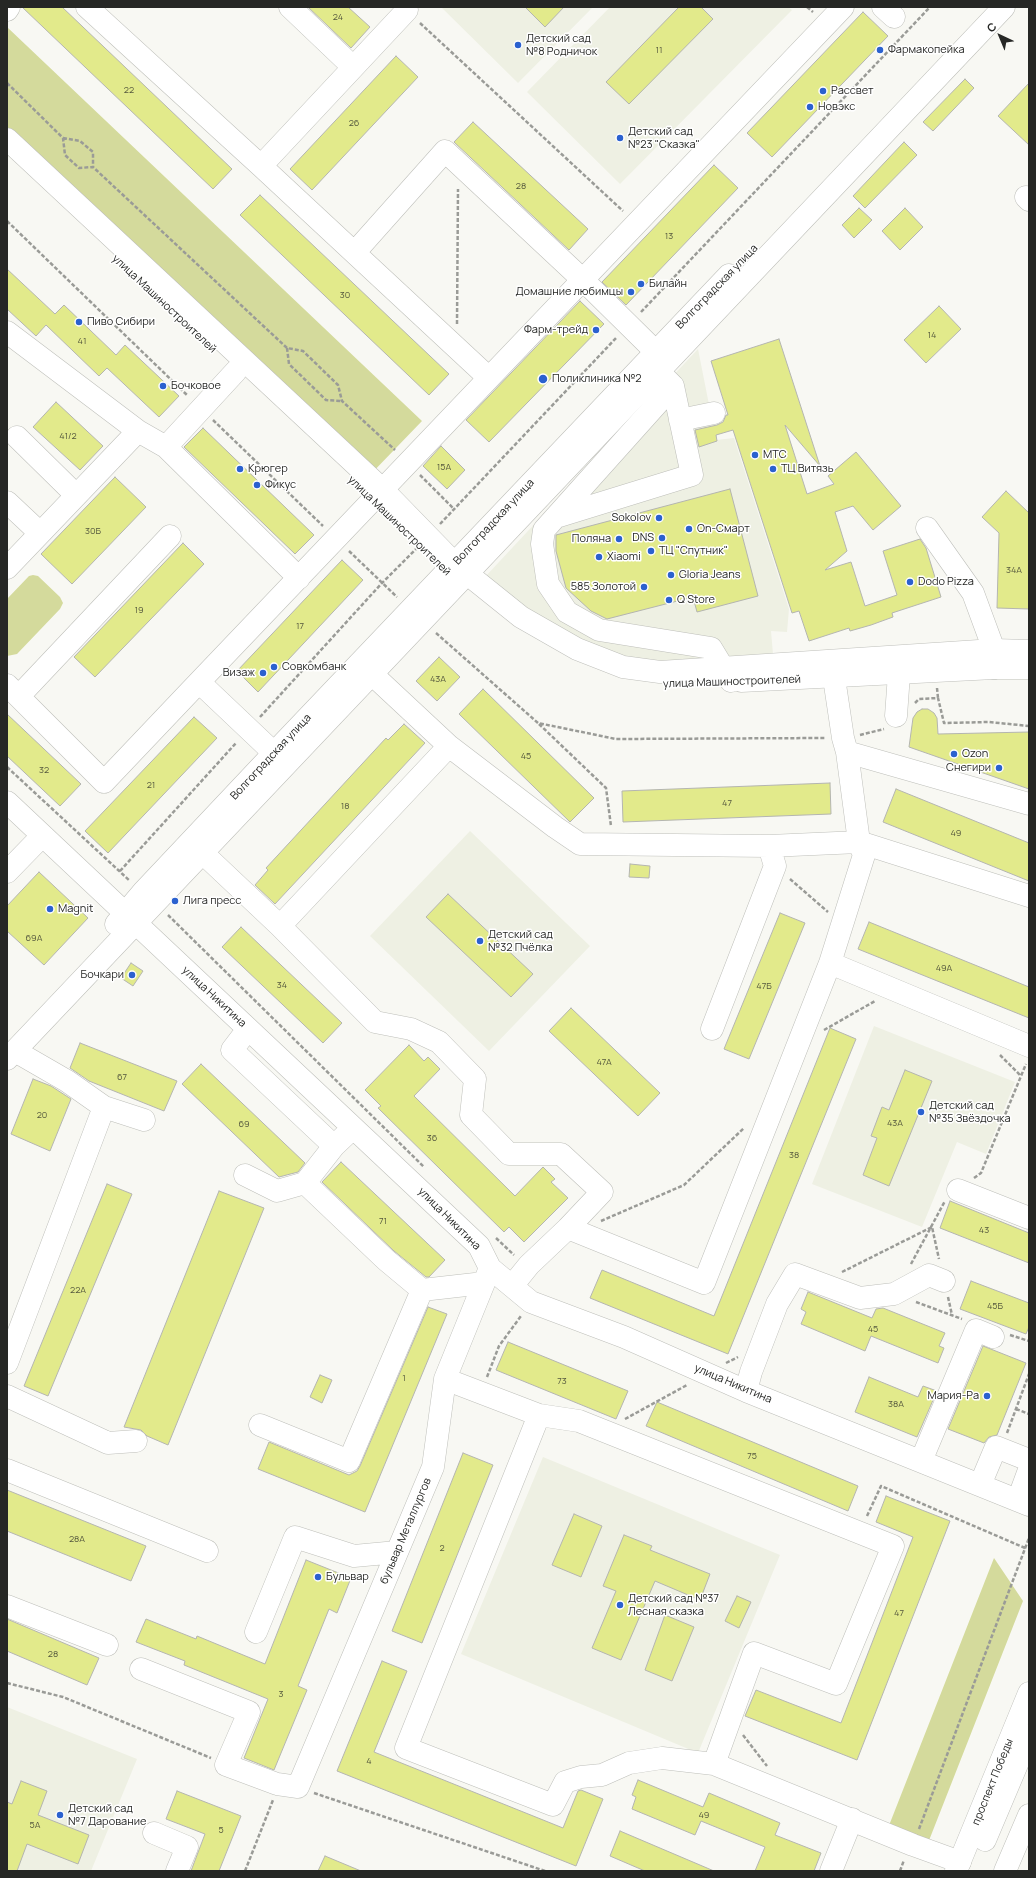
<!DOCTYPE html>
<meta charset="utf-8">
<style>
body{margin:0}
#map{position:relative;width:1036px;height:1878px;overflow:hidden;background:#f8f8f3;font-family:Manrope,sans-serif}
canvas{display:block}
.frame{position:absolute;inset:0;border:8px solid #262725;pointer-events:none}
.north{position:absolute;left:980px;top:16px;width:40px;height:40px;-webkit-text-stroke:3px #fff;paint-order:stroke;rotate:316deg;font-size:11px;font-weight:700;line-height:16px;text-align:center;color:#262725}
.north::after{content:'';display:block;margin:auto;width:14px;height:18px;background:#262725;clip-path:polygon(50% 0,100% 100%,50% 72%,0 100%)}
</style>
<div id="map">
<canvas width="1036" height="1878"></canvas>
<div class="frame"></div>
<div class="north">С</div>
</div>
<script>
const c = document.querySelector('canvas').getContext('2d');
c.lineJoin = 'round';
function fillPath(path, color) {
  c.fillStyle = color;
  c.fill(path, 'evenodd');
}
function toPath(rows) {
  const path = new Path2D();
  for (const r of rows) {
    path.moveTo(r[0], r[1]);
    for (let i = 2; i < r.length; i += 2) path.lineTo(r[i], r[i + 1]);
  }
  return path;
}
function stroke(path, color, width, dash) {
  c.strokeStyle = color;
  c.lineWidth = width;
  c.lineCap = dash ? 'butt' : 'round';
  c.setLineDash(dash || []);
  c.stroke(path);
}
function drawText(font, color, halo, rows, align = 'center') {
  c.font = font + ' Manrope,sans-serif';
  c.lineWidth = 3;
  c.setLineDash([]);
  c.textBaseline = 'middle';
  c.strokeStyle = halo;
  c.fillStyle = color;
  for (const [text, x, y, turn = 0] of rows) {
    c.save();
    c.translate(x, y);
    c.rotate((+turn || 0) * Math.PI / 180);
    c.textAlign = isNaN(turn) ? turn : align;
    if (halo) c.strokeText(text, 0, 0);
    c.fillText(text, 0, 0);
    c.restore();
  }
}
const built = toPath([
 [441,7,593,7,518,83],
 [610,7,788,7,792,10,620,184,527,92],
 [698,349,716,440,734,438,789,609,787,632,771,631,773,654,694,667,624,660,569,639,484,578],
 [470,831,590,946,489,1051,370,936],
 [874,1026,1015,1082,986,1154,957,1142,922,1227,812,1184],
 [543,1457,780,1555,698,1753,461,1654],
 [7,1707,137,1759,91,1871,7,1871]
]);
const green = toPath([
 [7,27,422,421,368,477,7,135],
 [33,575,38,576,60,597,63,603,60,609,17,654,7,656,7,599,29,576],
 [994,1558,1023,1601,928,1843,888,1828]
]);
const building = toPath([
 [22,7,62,7,232,169,213,189,22,7],
 [308,7,348,7,370,27,351,48,308,7],
 [525,7,564,7,545,27,525,7],
 [679,7,701,7,713,19,629,104,606,82,679,7],
 [863,12,888,36,772,157,747,133,863,12],
 [396,56,418,77,312,190,290,169,396,56],
 [965,79,974,88,933,131,923,122,965,79],
 [1029,83,1029,145,998,116,1029,83],
 [473,122,588,229,569,250,454,142,473,122],
 [904,142,917,155,865,208,853,196,904,142],
 [714,165,738,188,626,305,602,282,714,165],
 [260,195,449,374,429,395,240,215,260,195],
 [859,208,872,220,854,238,842,225,859,208],
 [905,208,923,227,900,250,882,231,905,208],
 [7,269,55,314,64,305,116,355,125,345,179,396,159,417,107,368,99,376,46,325,36,336,7,309,7,269],
 [580,301,604,324,489,442,466,420,580,301],
 [939,306,961,329,926,363,904,340,939,306],
 [779,339,820,466,785,425,807,494,834,484,828,476,856,452,901,506,873,530,853,506,835,512,847,551,825,570,851,562,865,606,897,595,883,551,920,539,926,548,941,597,892,613,893,617,871,625,850,631,849,628,809,641,799,611,792,613,733,430,716,435,717,441,699,447,695,430,717,425,723,422,726,415,728,415,711,361,779,339],
 [56,402,103,446,80,470,33,427,56,402],
 [203,428,314,535,295,554,184,447,203,428],
 [441,446,465,470,447,489,423,466,441,446],
 [115,477,146,507,72,584,41,554,115,477],
 [730,489,758,596,697,612,693,597,607,619,591,611,566,588,556,551,556,535,730,489],
 [1006,491,1029,513,1029,609,997,608,999,533,982,517,1006,491],
 [183,543,204,564,95,677,74,657,183,543],
 [342,560,363,580,258,692,237,671,342,560],
 [439,657,460,677,437,701,416,681,439,657],
 [483,689,594,798,570,822,459,714,483,689],
 [922,709,928,709,934,713,937,718,938,734,1029,732,1029,789,909,747,913,718,917,712,922,709],
 [7,714,81,784,60,806,7,756,7,714],
 [194,717,217,738,108,853,85,831,194,717],
 [404,724,425,743,275,904,255,885,268,870,266,868,386,738,388,740,404,724],
 [830,783,831,814,623,822,622,791,830,783],
 [896,789,1029,843,1029,881,883,822,896,789],
 [630,864,650,866,649,878,629,877,630,864],
 [39,872,88,918,44,965,7,931,7,906,39,872],
 [448,894,533,974,511,997,426,917,448,894],
 [780,913,805,923,749,1059,724,1049,780,913],
 [869,922,1029,987,1029,1018,858,949,869,922],
 [241,927,342,1023,323,1043,222,947,241,927],
 [131,963,143,971,133,986,121,978,131,963],
 [571,1008,660,1093,638,1116,549,1031,571,1008],
 [830,1028,856,1039,728,1354,590,1298,602,1270,714,1316,830,1028],
 [80,1043,177,1081,164,1111,89,1081,70,1068,80,1043],
 [409,1045,424,1061,428,1057,440,1069,414,1096,515,1196,543,1167,555,1179,551,1182,568,1198,524,1242,509,1227,504,1232,378,1108,381,1106,365,1090,409,1045],
 [201,1064,305,1163,298,1172,279,1177,182,1084,201,1064],
 [905,1070,932,1081,889,1186,863,1175,877,1138,871,1136,882,1107,889,1110,905,1070],
 [33,1079,51,1086,71,1099,50,1151,11,1134,33,1079],
 [341,1162,445,1260,429,1277,426,1277,394,1251,322,1182,341,1162],
 [107,1184,132,1194,48,1396,24,1386,107,1184],
 [219,1191,264,1208,168,1445,147,1436,141,1430,124,1427,219,1191],
 [950,1201,1029,1233,1029,1263,940,1228,950,1201],
 [971,1281,1029,1303,1029,1327,1026,1334,960,1309,971,1281],
 [808,1292,872,1318,876,1309,883,1308,945,1333,939,1346,944,1348,938,1363,871,1336,865,1351,801,1324,806,1312,801,1309,808,1292],
 [428,1307,447,1314,365,1512,258,1469,269,1442,349,1475,357,1471,360,1466,428,1307],
 [508,1342,628,1391,616,1419,496,1370,508,1342],
 [983,1346,1026,1363,997,1435,989,1437,984,1443,948,1429,983,1346],
 [320,1375,332,1380,322,1403,310,1397,320,1375],
 [869,1377,918,1397,923,1386,937,1391,917,1437,855,1412,869,1377],
 [657,1402,858,1486,848,1511,646,1426,657,1402],
 [463,1453,493,1465,422,1643,392,1631,463,1453],
 [7,1490,146,1546,131,1581,7,1531,7,1490],
 [886,1496,950,1521,857,1760,745,1716,756,1690,841,1723,913,1537,876,1522,886,1496],
 [574,1514,602,1526,581,1577,552,1565,574,1514],
 [624,1535,652,1546,650,1550,710,1574,700,1600,655,1581,621,1660,592,1648,616,1591,603,1586,624,1535],
 [306,1560,351,1578,337,1613,329,1609,298,1686,307,1690,274,1770,244,1758,268,1699,184,1665,185,1661,136,1642,146,1619,196,1639,197,1636,265,1664,306,1560],
 [737,1596,751,1602,739,1628,725,1621,737,1596],
 [665,1615,694,1627,672,1681,645,1670,665,1615],
 [7,1619,99,1658,87,1685,7,1651,7,1619],
 [382,1661,407,1671,374,1752,563,1828,578,1791,581,1790,603,1799,576,1866,337,1771,382,1661],
 [638,1780,703,1807,709,1793,780,1823,775,1835,821,1853,814,1871,755,1871,765,1847,701,1821,695,1835,632,1809,636,1797,632,1795,638,1780],
 [21,1781,47,1791,38,1815,89,1835,78,1864,27,1844,17,1871,7,1871,7,1802,12,1804,21,1781],
 [177,1791,241,1816,219,1871,191,1871,205,1834,166,1819,177,1791],
 [620,1831,714,1871,645,1871,610,1856,620,1831],
 [325,1856,361,1871,318,1871,325,1856]
]);
const path = toPath([
 [807,7,813,12],
 [420,23,623,211],
 [7,83,63,138,65,155,79,168,93,167,287,348,303,351,338,385,342,401,395,450],
 [63,138,80,141,93,152,93,167],
 [7,221,188,396],
 [641,312,930,7],
 [457,324,458,189],
 [287,348,289,364,326,400,342,401],
 [213,420,323,526],
 [420,475,454,509],
 [440,524,617,337],
 [349,551,397,597],
 [436,633,538,723,616,739,825,738],
 [937,688,938,698],
 [915,703,919,699,938,698,944,723,989,722,1029,726],
 [260,717,382,583,416,549],
 [539,724,606,788,611,826],
 [860,735,884,729],
 [7,767,130,881],
 [120,871,236,743],
 [790,879,828,912],
 [168,915,424,1167],
 [824,1030,875,1001],
 [1000,1055,1021,1076],
 [974,1178,981,1173,1026,1064],
 [601,1221,684,1185,744,1128],
 [496,1238,514,1255],
 [911,1264,945,1201],
 [842,1272,932,1227,939,1259],
 [948,1297,952,1315],
 [916,1302,962,1319],
 [1010,1335,1029,1341],
 [726,1363,738,1357],
 [487,1377,499,1346,521,1316],
 [1016,1409,1029,1414],
 [625,1419,687,1385],
 [1007,1433,1029,1374],
 [867,1516,881,1486,1025,1548],
 [7,1683,63,1697,211,1758],
 [743,1735,767,1766],
 [314,1793,545,1871],
 [919,1829,1029,1538],
 [245,1871,273,1800],
 [900,1871,904,1860]
]);
const minor = toPath([
 [87,7,261,166,489,378],
 [290,7,353,67],
 [883,7,894,17],
 [7,10,9,7],
 [261,166,407,10],
 [1026,197,1029,200],
 [355,252,445,151,583,280,656,352],
 [7,332,138,431],
 [673,386,544,530,542,544,548,584,567,612,599,630,711,648,731,681],
 [680,420,714,413],
 [17,437,76,495],
 [166,447,299,578],
 [7,502,40,533],
 [556,517,692,475,673,386,665,378],
 [927,528,973,593,994,650,994,668],
 [7,568,138,431,166,447,236,371],
 [360,663,449,746,555,827,580,844,769,846,859,842,1029,896],
 [7,685,104,782,199,682],
 [19,696,170,536],
 [896,716,899,674],
 [847,752,1029,804],
 [274,753,199,682,843,7],
 [7,802,479,1246,490,1268,531,1302,624,1337,746,1391,1029,1505],
 [191,842,280,926,449,746],
 [7,872,42,836],
 [280,926,375,1022,411,1029,439,1042,475,1079,471,1115,509,1154,561,1154,602,1192,568,1228],
 [830,963,1029,1046],
 [248,1029,232,1050,334,1146],
 [712,1029,775,866,769,846],
 [15,1051,67,1081,104,1107,144,1120],
 [353,1128,334,1146,305,1183,386,1260,422,1290,484,1283],
 [245,1175,277,1191,305,1183],
 [958,1190,1029,1218],
 [512,1286,529,1265,568,1228,704,1283,830,963,864,855,859,842,847,752,843,738,834,678],
 [7,1363,104,1107],
 [445,1379,539,1415,579,1421,893,1546,836,1684,754,1653,714,1764],
 [746,1391,751,1372,777,1304,795,1274,860,1298,894,1294,929,1275,944,1281],
 [7,1396,108,1443,136,1441],
 [539,1415,406,1748,553,1805,565,1782,581,1777,602,1775,629,1763,662,1758,714,1764,913,1845,960,1862],
 [260,1425,349,1461,422,1290],
 [921,1461,976,1330,993,1337],
 [7,1470,207,1551],
 [980,1485,996,1447,1029,1460],
 [1018,1500,1029,1470],
 [7,1606,107,1645],
 [256,1632,295,1537,354,1556,397,1552],
 [141,1669,249,1712,226,1765,277,1784,298,1787,433,1467,445,1379,490,1268],
 [154,1833,187,1847,177,1871],
 [831,1871,852,1819],
 [1005,1871,1029,1815]
]);
const major = toPath([
 [7,139,383,490,455,564,521,617,577,649,623,667,660,672,994,650,1029,651],
 [741,681,994,668,1029,668],
 [116,924,143,892,274,753,729,275],
 [7,1059,1004,7],
 [985,1840,1029,1736],
 [956,1871,1029,1693]
]);
const markers = [
 [518,45,4,"#2b61cf"],
 [880,50,4,"#2b61cf"],
 [823,91,4,"#2b61cf"],
 [810,107,4,"#2b61cf"],
 [620,138,4,"#2b61cf"],
 [641,284,4,"#2b61cf"],
 [631,292,4,"#2b61cf"],
 [79,322,4,"#2b61cf"],
 [596,330,4,"#2b61cf"],
 [543,379,5,"#2b61cf"],
 [163,386,4,"#2b61cf"],
 [755,455,4,"#2b61cf"],
 [240,469,4,"#2b61cf"],
 [773,469,4,"#2b61cf"],
 [257,485,4,"#2b61cf"],
 [659,518,4,"#2b61cf"],
 [689,529,4,"#2b61cf"],
 [662,538,4,"#2b61cf"],
 [619,539,4,"#2b61cf"],
 [651,551,4,"#2b61cf"],
 [599,557,4,"#2b61cf"],
 [671,575,4,"#2b61cf"],
 [910,582,4,"#2b61cf"],
 [644,587,4,"#2b61cf"],
 [669,600,4,"#2b61cf"],
 [274,667,4,"#2b61cf"],
 [263,673,4,"#2b61cf"],
 [954,754,4,"#2b61cf"],
 [999,768,4,"#2b61cf"],
 [175,901,4,"#2b61cf"],
 [50,909,4,"#2b61cf"],
 [480,941,4,"#2b61cf"],
 [132,975,4,"#2b61cf"],
 [921,1112,4,"#2b61cf"],
 [987,1396,4,"#2b61cf"],
 [318,1577,4,"#2b61cf"],
 [620,1605,4,"#2b61cf"],
 [60,1815,4,"#2b61cf"]
];
const numberNames = [
 ["24",338,17],
 ["11",659,50],
 ["22",129,90],
 ["26",354,123],
 ["28",521,186],
 ["13",669,236],
 ["30",345,295],
 ["14",932,335],
 ["41",82,341],
 ["41/2",68,436],
 ["15А",444,467],
 ["30Б",93,531],
 ["34А",1014,570],
 ["19",139,610],
 ["17",300,626],
 ["43А",438,679],
 ["45",526,756],
 ["32",44,770],
 ["21",151,785],
 ["47",727,803],
 ["18",345,806],
 ["49",956,833],
 ["69А",34,938],
 ["49А",944,968],
 ["34",282,985],
 ["47Б",764,986],
 ["47А",604,1062],
 ["67",122,1077],
 ["20",42,1115],
 ["43А",895,1123],
 ["69",244,1124],
 ["36",432,1138],
 ["38",794,1155],
 ["71",383,1221],
 ["43",984,1230],
 ["22А",78,1290],
 ["45Б",995,1306],
 ["45",873,1329],
 ["1",404,1378],
 ["73",562,1381],
 ["38А",896,1404],
 ["75",752,1456],
 ["28А",77,1539],
 ["2",442,1548],
 ["47",899,1613],
 ["28",53,1654],
 ["3",281,1694],
 ["4",369,1761],
 ["49",704,1815],
 ["5А",35,1825],
 ["5",221,1830]
];
const poiNames = [
 ["Детский сад",526,39],
 ["№8 Родничок",526,52],
 ["Фармакопейка",888,50],
 ["Рассвет",831,91],
 ["Новэкс",818,107],
 ["Детский сад",628,132],
 ["№23 \"Сказка\"",628,145],
 ["Билайн",649,284],
 ["Домашние любимцы",623,292,"right"],
 ["Пиво Сибири",87,322],
 ["Фарм-трейд",588,330,"right"],
 ["Поликлиника №2",552,379],
 ["Бочковое",171,386],
 ["МТС",763,455],
 ["Крюгер",248,469],
 ["ТЦ Витязь",781,469],
 ["Фикус",265,485],
 ["Sokolov",651,518,"right"],
 ["On-Смарт",697,529],
 ["DNS",654,538,"right"],
 ["Поляна",611,539,"right"],
 ["ТЦ \"Спутник\"",659,551],
 ["Xiaomi",607,557],
 ["Gloria Jeans",679,575],
 ["Dodo Pizza",918,582],
 ["585 Золотой",636,587,"right"],
 ["Q Store",677,600],
 ["Совкомбанк",282,667],
 ["Визаж",255,673,"right"],
 ["Ozon",962,754],
 ["Снегири",991,768,"right"],
 ["Лига пресс",183,901],
 ["Magnit",58,909],
 ["Детский сад",488,935],
 ["№32 Пчёлка",488,948],
 ["Бочкари",124,975,"right"],
 ["Детский сад",929,1106],
 ["№35 Звёздочка",929,1119],
 ["Мария-Ра",979,1396,"right"],
 ["Бульвар",326,1577],
 ["Детский сад №37",628,1599],
 ["Лесная сказка",628,1612],
 ["Детский сад",68,1809],
 ["№7 Дарование",68,1822]
];
const streetNames = [
 ["Волгоградская улица",717,287,-46],
 ["улица Машиностроителей",164,304,43],
 ["Волгоградская улица",494,522,-47],
 ["улица Машиностроителей",399,526,44],
 ["улица Машиностроителей",732,682,-2],
 ["Волгоградская улица",271,757,-47],
 ["улица Никитина",214,997,43],
 ["улица Никитина",449,1219,45],
 ["улица Никитина",733,1384,23],
 ["бульвар Металлургов",406,1531,-67],
 ["проспект Победы",993,1782,-68]
];
fillPath(built, '#eef0e3');
fillPath(green, '#d4da9c');
fillPath(building, '#e2ea8b');
stroke(building, '#b4b5b0', 1);
stroke(minor, '#bebfba', 23);
stroke(major, '#bebfba', 23);
stroke(path, '#9a9b97', 2.5, [4, 2]);
stroke(minor, '#fff', 22);
stroke(major, '#fff', 22);
for (const [x, y, r, color] of markers) {
  const dot = new Path2D();
  dot.arc(x, y, r, 0, 2 * Math.PI);
  c.fillStyle = color;
  c.fill(dot);
  stroke(dot, '#fff', 1.5);
}
drawText('9px', '#55583e', null, numberNames);
drawText('11px', '#262725', '#fff', poiNames, 'left');
drawText('11px', '#262725', '#fff', streetNames);
</script>
